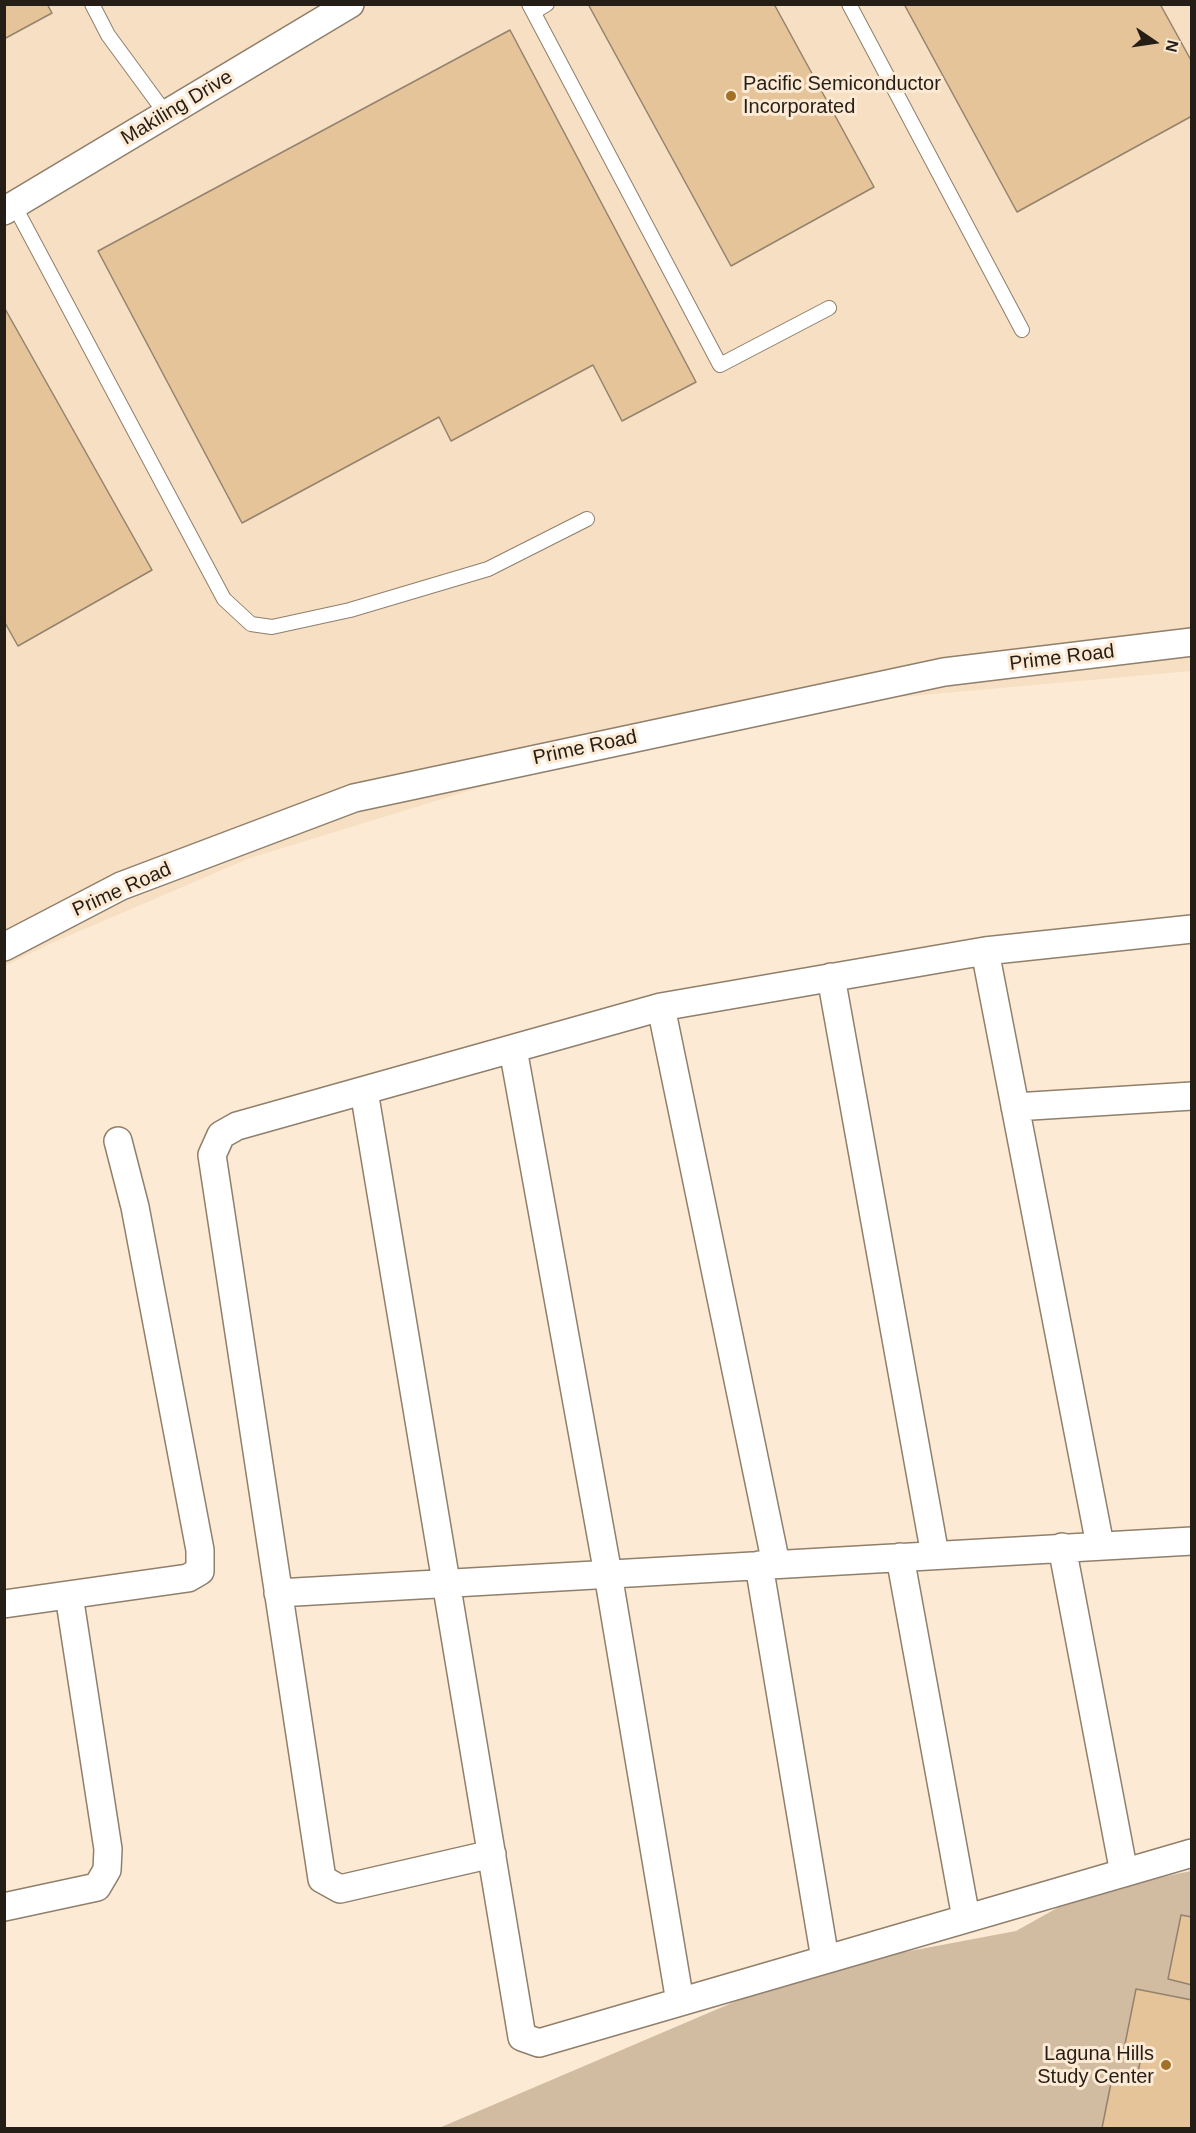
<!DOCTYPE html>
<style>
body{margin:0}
#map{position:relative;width:1196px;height:2133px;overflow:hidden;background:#fdead4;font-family:Helvetica,sans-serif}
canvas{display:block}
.frame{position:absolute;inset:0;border:6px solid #251e16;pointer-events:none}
.north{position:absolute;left:1124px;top:12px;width:60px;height:60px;-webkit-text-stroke:4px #fdead4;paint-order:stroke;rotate:103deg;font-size:16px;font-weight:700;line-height:24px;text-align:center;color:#251e16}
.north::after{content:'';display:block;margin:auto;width:21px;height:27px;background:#251e16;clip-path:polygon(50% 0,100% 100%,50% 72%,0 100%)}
</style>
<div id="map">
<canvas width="1196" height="2133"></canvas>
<div class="frame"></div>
<div class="north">N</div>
</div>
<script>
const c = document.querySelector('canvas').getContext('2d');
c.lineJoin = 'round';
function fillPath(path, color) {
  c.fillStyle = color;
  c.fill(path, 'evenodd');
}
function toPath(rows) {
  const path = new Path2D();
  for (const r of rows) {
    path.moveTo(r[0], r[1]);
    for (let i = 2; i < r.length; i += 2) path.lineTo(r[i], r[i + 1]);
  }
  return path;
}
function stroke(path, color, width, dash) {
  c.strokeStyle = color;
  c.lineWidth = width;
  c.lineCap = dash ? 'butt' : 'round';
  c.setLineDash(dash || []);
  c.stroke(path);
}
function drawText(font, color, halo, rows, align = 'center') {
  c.font = font + ' Helvetica,sans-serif';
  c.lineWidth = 6;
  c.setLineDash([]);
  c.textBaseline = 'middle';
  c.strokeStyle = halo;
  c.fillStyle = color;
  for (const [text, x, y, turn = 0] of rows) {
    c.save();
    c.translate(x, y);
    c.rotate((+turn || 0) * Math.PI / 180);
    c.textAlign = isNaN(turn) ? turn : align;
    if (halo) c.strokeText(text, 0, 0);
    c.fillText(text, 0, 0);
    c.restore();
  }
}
const built = toPath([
 [5,5,1191,5,1191,671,788,707,517,776,250,858,52,943,5,966]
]);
const green = toPath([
 [1191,1871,1191,2128,439,2128,809,1970,1016,1931,1084,1893]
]);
const building = toPath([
 [4,4,47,4,52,13,4,39,4,4],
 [588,4,774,4,874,187,731,266,588,4],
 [904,4,1160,4,1192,62,1192,116,1017,212,904,4],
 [510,30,696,382,622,421,593,365,451,441,439,417,242,523,98,251,510,30],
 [4,307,152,570,18,646,4,621,4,307],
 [1181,1915,1192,1917,1192,1985,1168,1979,1181,1915],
 [1136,1989,1192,2000,1192,2128,1102,2128,1113,2073,1137,2078,1141,2057,1123,2054,1136,1989]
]);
const service = toPath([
 [92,4,108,35,166,114],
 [529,4,720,365,829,308],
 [849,4,1022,330],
 [534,12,547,4],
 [14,205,224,599,251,624,272,627,350,610,488,569,587,519]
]);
const minor = toPath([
 [4,211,350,4],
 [4,947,121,886,354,798,944,672,1192,642],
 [985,951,1100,1545],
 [831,977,935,1555],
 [661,1007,776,1564],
 [513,1049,608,1574,680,2002],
 [364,1091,522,2037,539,2043,1192,1853],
 [1015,1107,1192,1096],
 [1062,1547,1124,1873],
 [900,1557,966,1918],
 [759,1565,825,1959],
 [278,1593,1192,1541],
 [4,1604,188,1578,200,1571,200,1550,135,1207,118,1141],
 [492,1854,340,1889,322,1879,212,1155,221,1135,237,1126,661,1007,985,951,1192,929],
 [4,1907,97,1887,107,1870,108,1849,69,1595]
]);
const markers = [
 [731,96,6,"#a27026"],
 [1166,2065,6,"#a27026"]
];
const poiNames = [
 ["Pacific Semiconductor",743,84],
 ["Incorporated",743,107],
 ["Laguna Hills",1154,2054,"right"],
 ["Study Center",1154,2077,"right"]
];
const streetNames = [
 ["Makiling Drive",177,108,-31],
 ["Prime Road",1062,658,-7],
 ["Prime Road",585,748,-12],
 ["Prime Road",122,890,-24]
];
fillPath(built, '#f6dfc2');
fillPath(green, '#d1bba1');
fillPath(building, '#e6c499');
stroke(building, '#93836e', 1.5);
stroke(service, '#8f7f6b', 16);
stroke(minor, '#8f7f6b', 30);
stroke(service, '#fff', 14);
stroke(minor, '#fff', 27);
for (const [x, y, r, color] of markers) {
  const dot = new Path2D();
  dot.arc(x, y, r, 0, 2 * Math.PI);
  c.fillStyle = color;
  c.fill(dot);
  stroke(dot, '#fdead4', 2);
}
drawText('20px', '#251e16', '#fdead4', poiNames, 'left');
drawText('20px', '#251e16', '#fdead4', streetNames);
</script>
